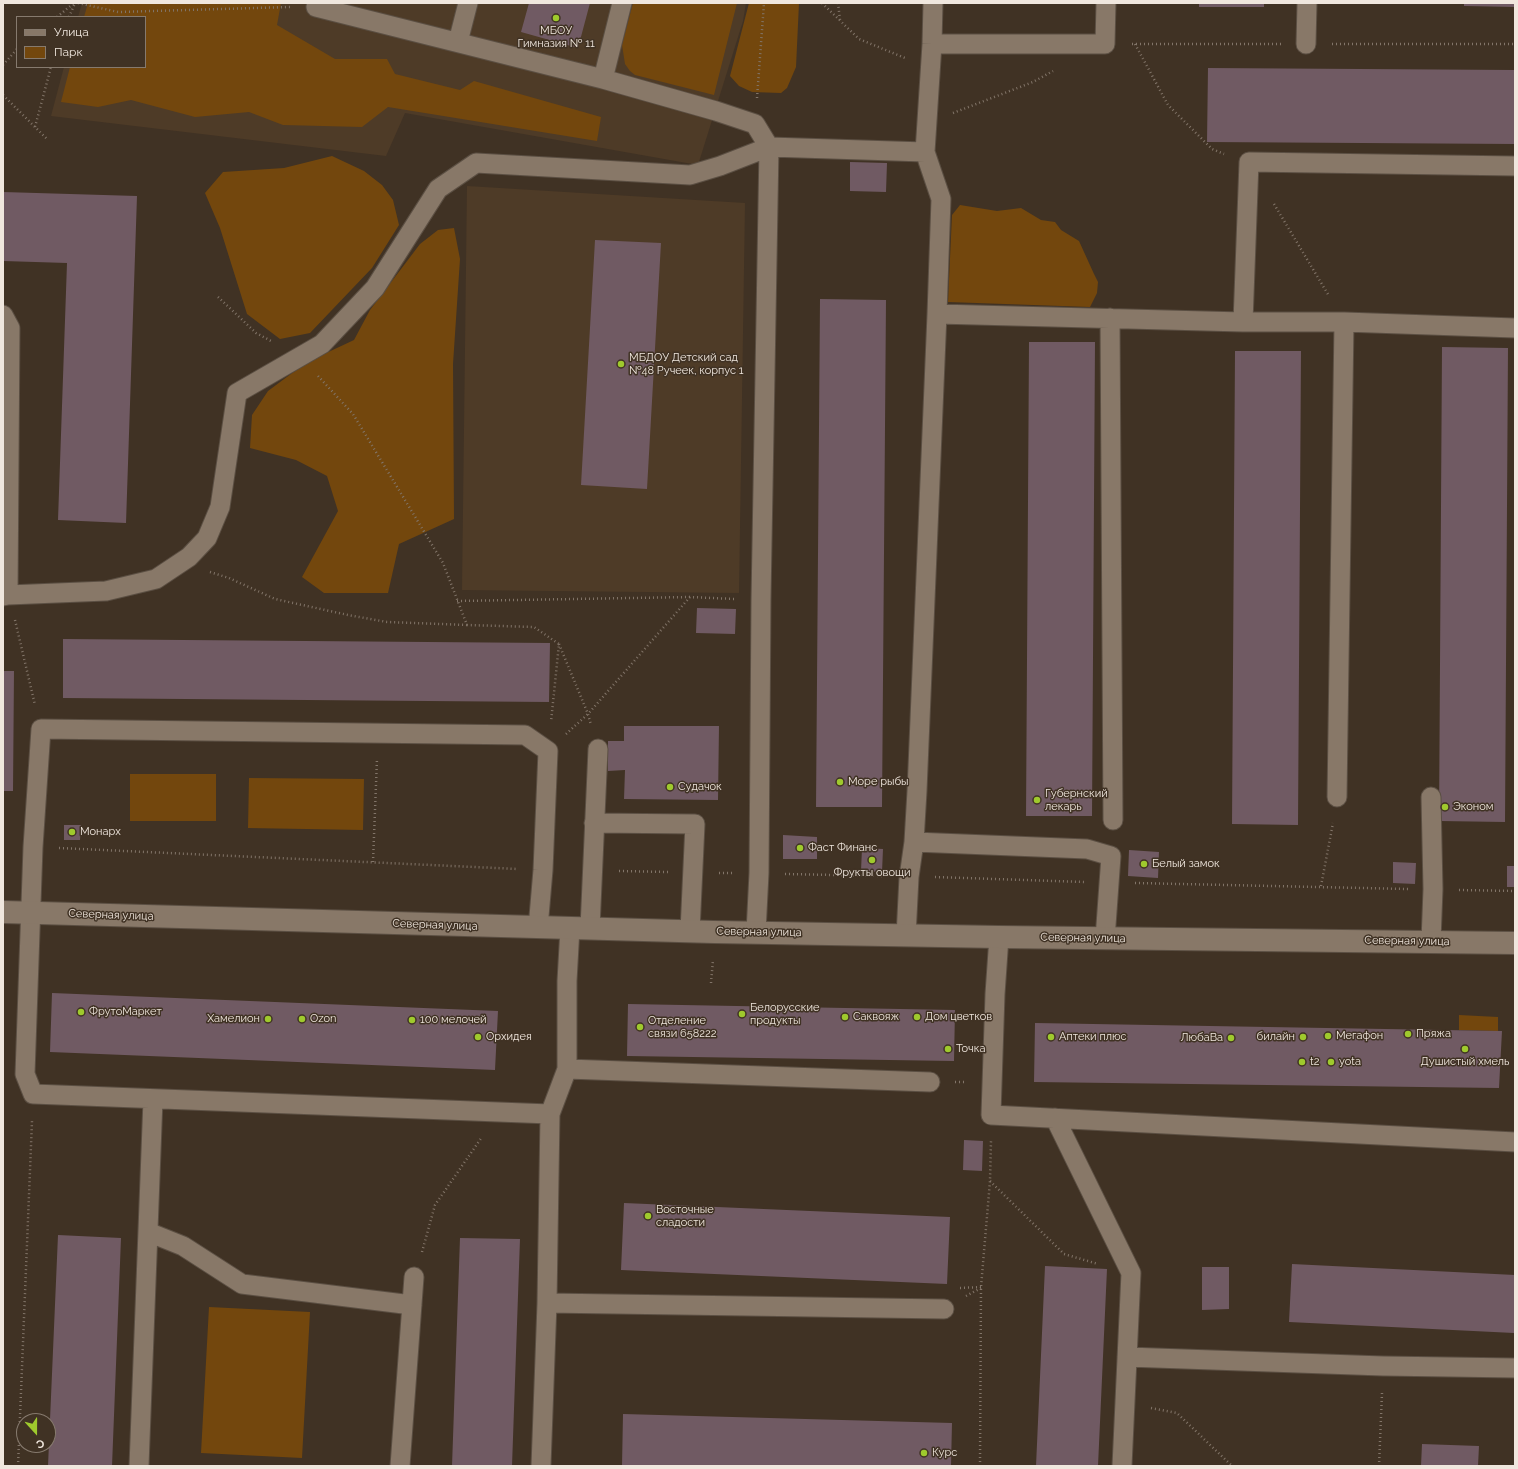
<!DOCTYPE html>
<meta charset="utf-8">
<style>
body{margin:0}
#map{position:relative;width:1518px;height:1469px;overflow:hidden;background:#403224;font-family:Raleway,sans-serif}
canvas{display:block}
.frame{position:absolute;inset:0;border:4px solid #f0e7de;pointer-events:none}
.legend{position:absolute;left:16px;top:16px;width:130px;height:52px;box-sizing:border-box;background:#403224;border:1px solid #867a6e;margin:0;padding:5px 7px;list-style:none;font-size:12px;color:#f0e7de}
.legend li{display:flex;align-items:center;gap:8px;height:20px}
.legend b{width:20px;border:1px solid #867a6e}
.north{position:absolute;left:16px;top:1413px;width:40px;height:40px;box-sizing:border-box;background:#403224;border:1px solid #867a6e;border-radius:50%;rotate:159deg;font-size:11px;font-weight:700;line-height:16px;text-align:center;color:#f0e7de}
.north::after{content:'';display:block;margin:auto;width:14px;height:18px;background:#9fca2d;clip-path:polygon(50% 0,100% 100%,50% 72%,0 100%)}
</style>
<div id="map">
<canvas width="1518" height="1469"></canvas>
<div class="frame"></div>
<ul class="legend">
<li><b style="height:5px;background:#887868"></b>Улица</li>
<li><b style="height:11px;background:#73470d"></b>Парк</li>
</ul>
<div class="north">С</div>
</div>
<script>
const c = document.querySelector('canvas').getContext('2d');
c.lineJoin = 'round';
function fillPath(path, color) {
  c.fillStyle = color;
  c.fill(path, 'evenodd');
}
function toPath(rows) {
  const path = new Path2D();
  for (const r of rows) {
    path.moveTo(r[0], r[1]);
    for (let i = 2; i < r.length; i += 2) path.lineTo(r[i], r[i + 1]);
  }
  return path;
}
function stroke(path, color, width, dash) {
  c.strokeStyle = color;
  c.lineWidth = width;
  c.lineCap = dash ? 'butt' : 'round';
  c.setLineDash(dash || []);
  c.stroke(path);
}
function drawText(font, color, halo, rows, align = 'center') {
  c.font = font + ' Raleway,sans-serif';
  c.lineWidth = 3;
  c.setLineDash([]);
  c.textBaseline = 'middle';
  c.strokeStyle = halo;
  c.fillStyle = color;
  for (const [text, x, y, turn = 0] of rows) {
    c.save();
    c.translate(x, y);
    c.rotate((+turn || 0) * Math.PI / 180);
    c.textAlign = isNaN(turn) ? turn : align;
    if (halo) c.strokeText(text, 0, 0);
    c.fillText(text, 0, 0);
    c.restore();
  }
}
const built = toPath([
 [82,3,746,3,743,21,698,165,405,113,386,156,51,116,64,67,145,67,145,17,78,17],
 [467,186,745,203,739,593,462,590]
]);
const green = toPath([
 [88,3,281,3,277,25,335,59,387,59,395,74,460,90,474,81,601,117,597,141,388,107,362,127,283,125,249,112,195,117,131,100,98,107,61,102,70,67,145,67,145,17,84,17],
 [633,3,737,3,714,95,635,75,630,71,625,64,622,45],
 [749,3,799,3,796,67,787,88,781,93,752,92,739,86,730,76],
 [332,156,364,171,382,185,393,200,399,225,372,268,310,333,280,339,247,314,220,228,205,193,223,172,284,168],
 [960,205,997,211,1021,208,1041,220,1055,222,1061,230,1079,241,1094,274,1098,282,1097,293,1090,307,948,302,952,215],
 [454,228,460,259,453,364,454,519,399,544,388,593,324,593,302,577,338,511,327,476,296,460,250,448,252,415,268,391,307,362,354,340,370,310,420,244,438,230],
 [130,774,216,774,216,821,130,821],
 [249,778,364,779,363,830,248,828],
 [1459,1015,1498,1017,1498,1031,1459,1030],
 [209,1307,310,1312,302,1458,201,1453]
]);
const building = toPath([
 [529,3,590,3,578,48,521,32],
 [1199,3,1264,3,1264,7,1199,7],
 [1464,3,1515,3,1515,7,1464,6],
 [1208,68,1515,70,1515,144,1207,142],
 [850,162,887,163,886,192,850,191],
 [3,192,137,196,126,523,58,520,67,263,3,261],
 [595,240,661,243,647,489,581,485],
 [820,299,886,300,882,807,816,807],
 [1029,342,1095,342,1092,816,1026,816],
 [1442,347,1508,348,1505,822,1439,821],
 [1235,351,1301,351,1298,825,1232,824],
 [697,608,736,609,735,634,696,633],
 [63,639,550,643,549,702,63,698],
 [3,671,14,671,13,791,3,791],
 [624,726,719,726,718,800,624,799,625,770,608,771,608,741,624,741],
 [64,825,81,825,80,840,64,840],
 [783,835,817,837,817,859,783,859],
 [862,848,883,849,882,872,861,871],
 [1129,850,1159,852,1158,878,1128,876],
 [1393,862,1416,863,1415,884,1393,883],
 [1507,866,1515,866,1515,887,1507,887],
 [52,993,498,1011,495,1070,50,1052],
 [628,1004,955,1010,954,1061,627,1056],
 [1035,1023,1502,1031,1499,1088,1034,1082],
 [964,1140,983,1141,982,1171,963,1170],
 [624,1203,950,1217,947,1284,621,1270],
 [58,1235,121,1238,112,1466,48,1466],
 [460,1238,520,1239,512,1466,452,1466],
 [1292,1264,1515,1275,1514,1333,1289,1322],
 [1045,1266,1107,1269,1098,1466,1036,1466],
 [1202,1267,1229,1267,1229,1309,1202,1310],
 [623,1414,952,1423,951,1466,622,1466],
 [1422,1444,1479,1446,1478,1466,1421,1466]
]);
const path = toPath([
 [78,3,118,12,290,7],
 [822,3,859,39,905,58],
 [838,3,840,20],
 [57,17,74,3],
 [69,17,75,3],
 [1132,44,1281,44],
 [1135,44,1168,105,1212,149,1224,154],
 [1332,44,1515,44],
 [3,65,17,49],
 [3,95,47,139],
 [757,98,764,3],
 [953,113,1033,82,1053,71],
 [35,127,51,67],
 [1274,204,1329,296],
 [218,297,256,333,273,342],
 [318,376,353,414,443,563,467,625,534,627,559,644,551,722],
 [210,572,229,578,275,599,348,615,387,622,467,625],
 [457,601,690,597],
 [15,620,35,705],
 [559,644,588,714,591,725],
 [566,734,588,714,690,597,735,599],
 [59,848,518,869],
 [373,862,377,759],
 [619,871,668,872],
 [719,873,734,873],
 [785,874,884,876],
 [935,877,1084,882],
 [1135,883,1408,889],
 [1321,886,1333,823],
 [1459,890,1515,891],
 [711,983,713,960],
 [955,1082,966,1082],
 [990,1181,1064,1254,1098,1264],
 [422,1252,435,1205,482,1137],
 [960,1288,981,1287],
 [966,1296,981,1288],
 [1151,1408,1177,1413,1232,1466],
 [18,1466,32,1121],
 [980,1466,981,1287,990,1181,991,1141],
 [1379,1466,1382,1393]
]);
const lane = toPath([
 [458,42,468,3],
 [932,44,1105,44,1106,3],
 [1306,44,1307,3],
 [603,79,622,3],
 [925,152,932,44,933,3],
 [937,314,1243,322,1344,322,1515,328],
 [3,315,10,328,8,595,3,596],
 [1110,318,1113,820],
 [1243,322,1249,162,1515,166],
 [8,595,106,591,156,579,189,557,207,538,220,507,237,393,322,344,375,288,438,189,476,163,690,175,720,166,769,147,755,124,716,111,603,79,316,7,317,3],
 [1337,797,1344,322],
 [1431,797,1433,889,1431,941],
 [594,823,695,824,690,931],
 [914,842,1087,849,1111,856,1105,939],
 [538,928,543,870,548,751,525,735,41,729,33,847,25,1074,33,1094,550,1114,567,1069,567,981,570,928],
 [590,928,598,749],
 [756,932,759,873,761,600,769,147,925,152,941,199,937,314,917,791,914,842,909,877,906,936],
 [999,937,995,994,991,1115,1515,1142],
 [567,1069,930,1082],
 [1055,1118,1131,1273,1122,1466],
 [148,1232,183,1246,242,1284,412,1305],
 [547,1303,944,1309],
 [1127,1357,1383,1366,1515,1368],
 [139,1466,153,1099],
 [400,1466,414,1277],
 [541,1466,547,1303,550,1114]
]);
const secondary = toPath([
 [3,912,714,932,999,937,1515,943]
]);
const markers = [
 [556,18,4,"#9fca2d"],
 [621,364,4,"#9fca2d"],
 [840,782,4,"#9fca2d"],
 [670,787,4,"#9fca2d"],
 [1037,800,4,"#9fca2d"],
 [1445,807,4,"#9fca2d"],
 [72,832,4,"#9fca2d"],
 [800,848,4,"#9fca2d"],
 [872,860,4,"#9fca2d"],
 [1144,864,4,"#9fca2d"],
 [81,1012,4,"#9fca2d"],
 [742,1014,4,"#9fca2d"],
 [845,1017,4,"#9fca2d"],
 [917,1017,4,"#9fca2d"],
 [268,1019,4,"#9fca2d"],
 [302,1019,4,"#9fca2d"],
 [412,1020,4,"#9fca2d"],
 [640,1027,4,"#9fca2d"],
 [1408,1034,4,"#9fca2d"],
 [1328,1036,4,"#9fca2d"],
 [478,1037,4,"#9fca2d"],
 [1051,1037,4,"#9fca2d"],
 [1303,1037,4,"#9fca2d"],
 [1231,1038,4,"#9fca2d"],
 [948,1049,4,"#9fca2d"],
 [1465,1049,4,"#9fca2d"],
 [1302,1062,4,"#9fca2d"],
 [1331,1062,4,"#9fca2d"],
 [648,1216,4,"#9fca2d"],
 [924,1453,4,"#9fca2d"]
];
const poiNames = [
 ["МБОУ",556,31,"center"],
 ["Гимназия № 11",556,44,"center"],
 ["МБДОУ Детский сад",629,358],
 ["№48 Ручеек, корпус 1",629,371],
 ["Море рыбы",848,782],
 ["Судачок",678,787],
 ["Губернский",1045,794],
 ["лекарь",1045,807],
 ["Эконом",1453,807],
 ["Монарх",80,832],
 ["Фаст Финанс",808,848],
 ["Белый замок",1152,864],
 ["Фрукты овощи",872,873,"center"],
 ["Белорусские",750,1008],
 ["продукты",750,1021],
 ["ФрутоМаркет",89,1012],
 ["Саквояж",853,1017],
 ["Дом цветков",925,1017],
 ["Хамелион",260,1019,"right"],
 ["Ozon",310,1019],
 ["100 мелочей",420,1020],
 ["Отделение",648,1021],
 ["связи 658222",648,1034],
 ["Пряжа",1416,1034],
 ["Мегафон",1336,1036],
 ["Орхидея",486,1037],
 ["Аптеки плюс",1059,1037],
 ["билайн",1295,1037,"right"],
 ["ЛюбаВа",1223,1038,"right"],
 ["Точка",956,1049],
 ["t2",1310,1062],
 ["yota",1339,1062],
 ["Душистый хмель",1465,1062,"center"],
 ["Восточные",656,1210],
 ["сладости",656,1223],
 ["Курс",932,1453]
];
const streetNames = [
 ["Северная улица",111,915,2],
 ["Северная улица",435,925,2],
 ["Северная улица",759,932,1],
 ["Северная улица",1083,938,1],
 ["Северная улица",1407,941,1]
];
fillPath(built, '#4e3b27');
fillPath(green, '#73470d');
fillPath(building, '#705a63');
stroke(lane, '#5b4f43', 21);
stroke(secondary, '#5b4f43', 24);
stroke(path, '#827569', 2.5, [1, 3]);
stroke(lane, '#887868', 19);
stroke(secondary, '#887868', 22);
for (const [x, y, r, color] of markers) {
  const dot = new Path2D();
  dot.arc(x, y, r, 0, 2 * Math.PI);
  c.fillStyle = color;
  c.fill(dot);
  stroke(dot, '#403224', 1.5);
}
drawText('11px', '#f0e7de', '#403224', poiNames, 'left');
drawText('11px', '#f0e7de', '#403224', streetNames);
</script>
